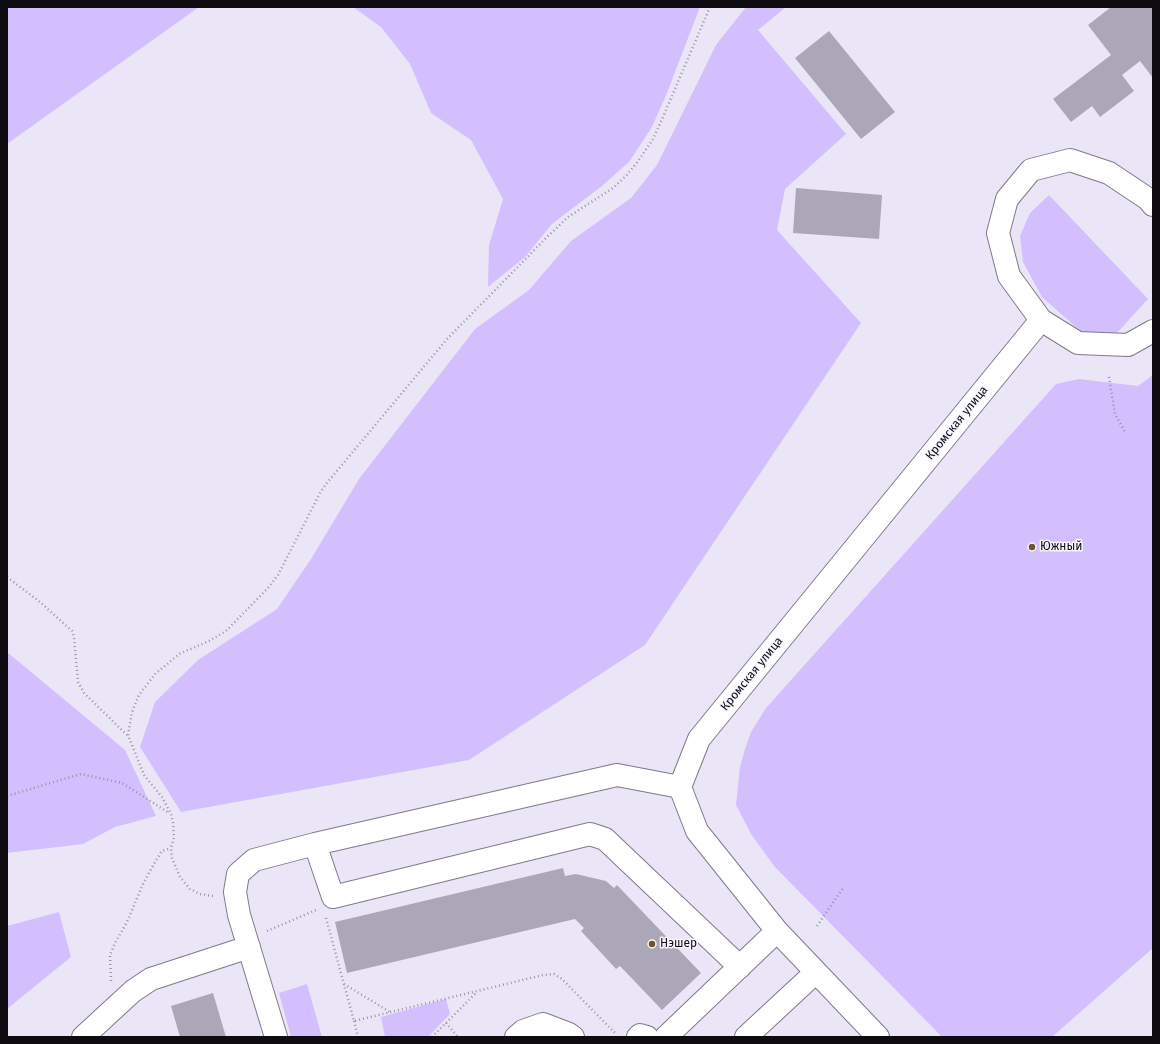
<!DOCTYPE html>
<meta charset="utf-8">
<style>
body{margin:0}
#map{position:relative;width:1160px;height:1044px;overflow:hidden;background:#ebe6f7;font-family:"Fira Sans",sans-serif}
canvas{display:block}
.frame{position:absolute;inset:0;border:8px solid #0e0c11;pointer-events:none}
</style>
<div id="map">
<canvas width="1160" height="1044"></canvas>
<div class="frame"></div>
</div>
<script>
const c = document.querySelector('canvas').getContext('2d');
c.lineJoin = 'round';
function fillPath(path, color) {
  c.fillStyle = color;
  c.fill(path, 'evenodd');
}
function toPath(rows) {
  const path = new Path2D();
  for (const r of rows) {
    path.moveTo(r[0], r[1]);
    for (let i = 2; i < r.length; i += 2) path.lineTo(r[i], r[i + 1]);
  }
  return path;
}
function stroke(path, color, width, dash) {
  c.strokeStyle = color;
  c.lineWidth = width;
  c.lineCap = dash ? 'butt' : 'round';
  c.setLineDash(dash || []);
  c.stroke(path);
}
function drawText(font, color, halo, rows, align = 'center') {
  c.font = font + ' "Fira Sans",sans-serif';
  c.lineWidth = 3;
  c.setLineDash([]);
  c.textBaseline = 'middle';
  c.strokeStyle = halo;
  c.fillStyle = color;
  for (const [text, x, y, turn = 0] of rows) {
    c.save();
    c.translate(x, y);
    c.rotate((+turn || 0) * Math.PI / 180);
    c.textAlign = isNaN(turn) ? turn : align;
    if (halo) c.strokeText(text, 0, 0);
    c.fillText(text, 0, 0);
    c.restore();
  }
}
const green = toPath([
 [7,7,199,7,7,144],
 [353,7,700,7,667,93,652,127,629,162,602,186,552,224,525,257,488,287,489,245,503,199,471,140,431,113,410,64,381,27],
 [746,7,786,7,758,30,846,134,785,189,777,230,861,323,645,645,469,760,181,812,140,747,155,702,198,660,277,609,311,559,359,479,475,329,529,290,571,241,631,198,657,165,716,45],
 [1049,195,1148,299,1115,335,1086,336,1042,297,1023,262,1020,236,1030,213],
 [1153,375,1153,948,1052,1037,942,1037,774,866,751,834,736,805,740,767,745,749,751,732,766,708,1056,384,1079,379,1138,386],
 [7,652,125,750,156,816,115,827,83,844,7,853],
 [59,912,71,957,7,1009,7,926],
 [307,984,322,1037,291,1037,279,993],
 [446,999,450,1014,428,1037,385,1037,381,1017]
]);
const building = toPath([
 [1111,7,1153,7,1153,78,1140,61,1122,75,1134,91,1100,117,1092,106,1071,122,1053,99,1111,55,1088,25],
 [829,31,895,112,861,139,795,58],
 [796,188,882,195,879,239,793,233],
 [563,868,565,876,576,874,606,881,614,888,617,885,701,973,662,1010,620,966,616,969,581,931,584,928,575,919,347,973,335,922],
 [213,993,226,1037,180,1037,171,1006]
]);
const path = toPath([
 [1109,377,1115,414,1125,432],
 [7,577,40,602,72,631,74,637,78,682,84,693,127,735],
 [7,796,81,774,122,783,169,813],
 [213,896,200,894,190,889,180,877,172,858,171,848,174,838,173,822,171,814,162,797,144,775,128,735,132,712,139,695,156,673,166,665,179,654,209,641,226,631,267,589,278,575,320,493,326,484,447,339,502,283,545,239,568,217,613,188,626,176,639,160,653,139,663,117,710,7],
 [326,918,354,1021,543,975,554,974,562,979,616,1034],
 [817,926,843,888],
 [267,931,316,910],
 [111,981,110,955,115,943,127,922,143,884,155,862,162,851,171,848],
 [344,984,390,1012],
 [354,1021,358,1037],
 [446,1023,458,1037],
 [432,1037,477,992]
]);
const minor = toPath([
 [1153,205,1148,199,1109,173,1070,160,1031,170,1007,199,998,233,1009,276,1041,320,1078,343,1128,345,1153,331],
 [315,844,333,897,590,834,605,839,740,967],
 [83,1037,133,991,151,979,249,947],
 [276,1037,239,915,235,892,238,874,254,860,315,844,617,775,680,787],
 [516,1037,523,1031,543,1024,569,1034,573,1037],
 [638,1037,640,1035,647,1037],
 [666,1037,777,931],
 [746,1037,815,973],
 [878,1037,777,931,697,831,680,787,699,739,1041,320]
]);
const markers = [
 [1032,547,4,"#6b5826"],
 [652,944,4,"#6b5826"]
];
const streetNames = [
 ["Кромская улица",957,423,-51],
 ["Кромская улица",752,674,-51]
];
const poiNames = [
 ["Южный",1040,547],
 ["Нэшер",660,944]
];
fillPath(green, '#d3bffe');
fillPath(building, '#aca7b8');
stroke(minor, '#7f7a89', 24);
stroke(path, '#9995a2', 2.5, [1, 3]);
stroke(minor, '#fff', 22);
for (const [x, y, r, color] of markers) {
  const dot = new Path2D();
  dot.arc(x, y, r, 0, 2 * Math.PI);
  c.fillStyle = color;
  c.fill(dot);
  stroke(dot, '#f8f5ff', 1.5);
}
drawText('12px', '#0e0c11', '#f8f5ff', streetNames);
drawText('12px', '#0e0c11', '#f8f5ff', poiNames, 'left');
</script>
